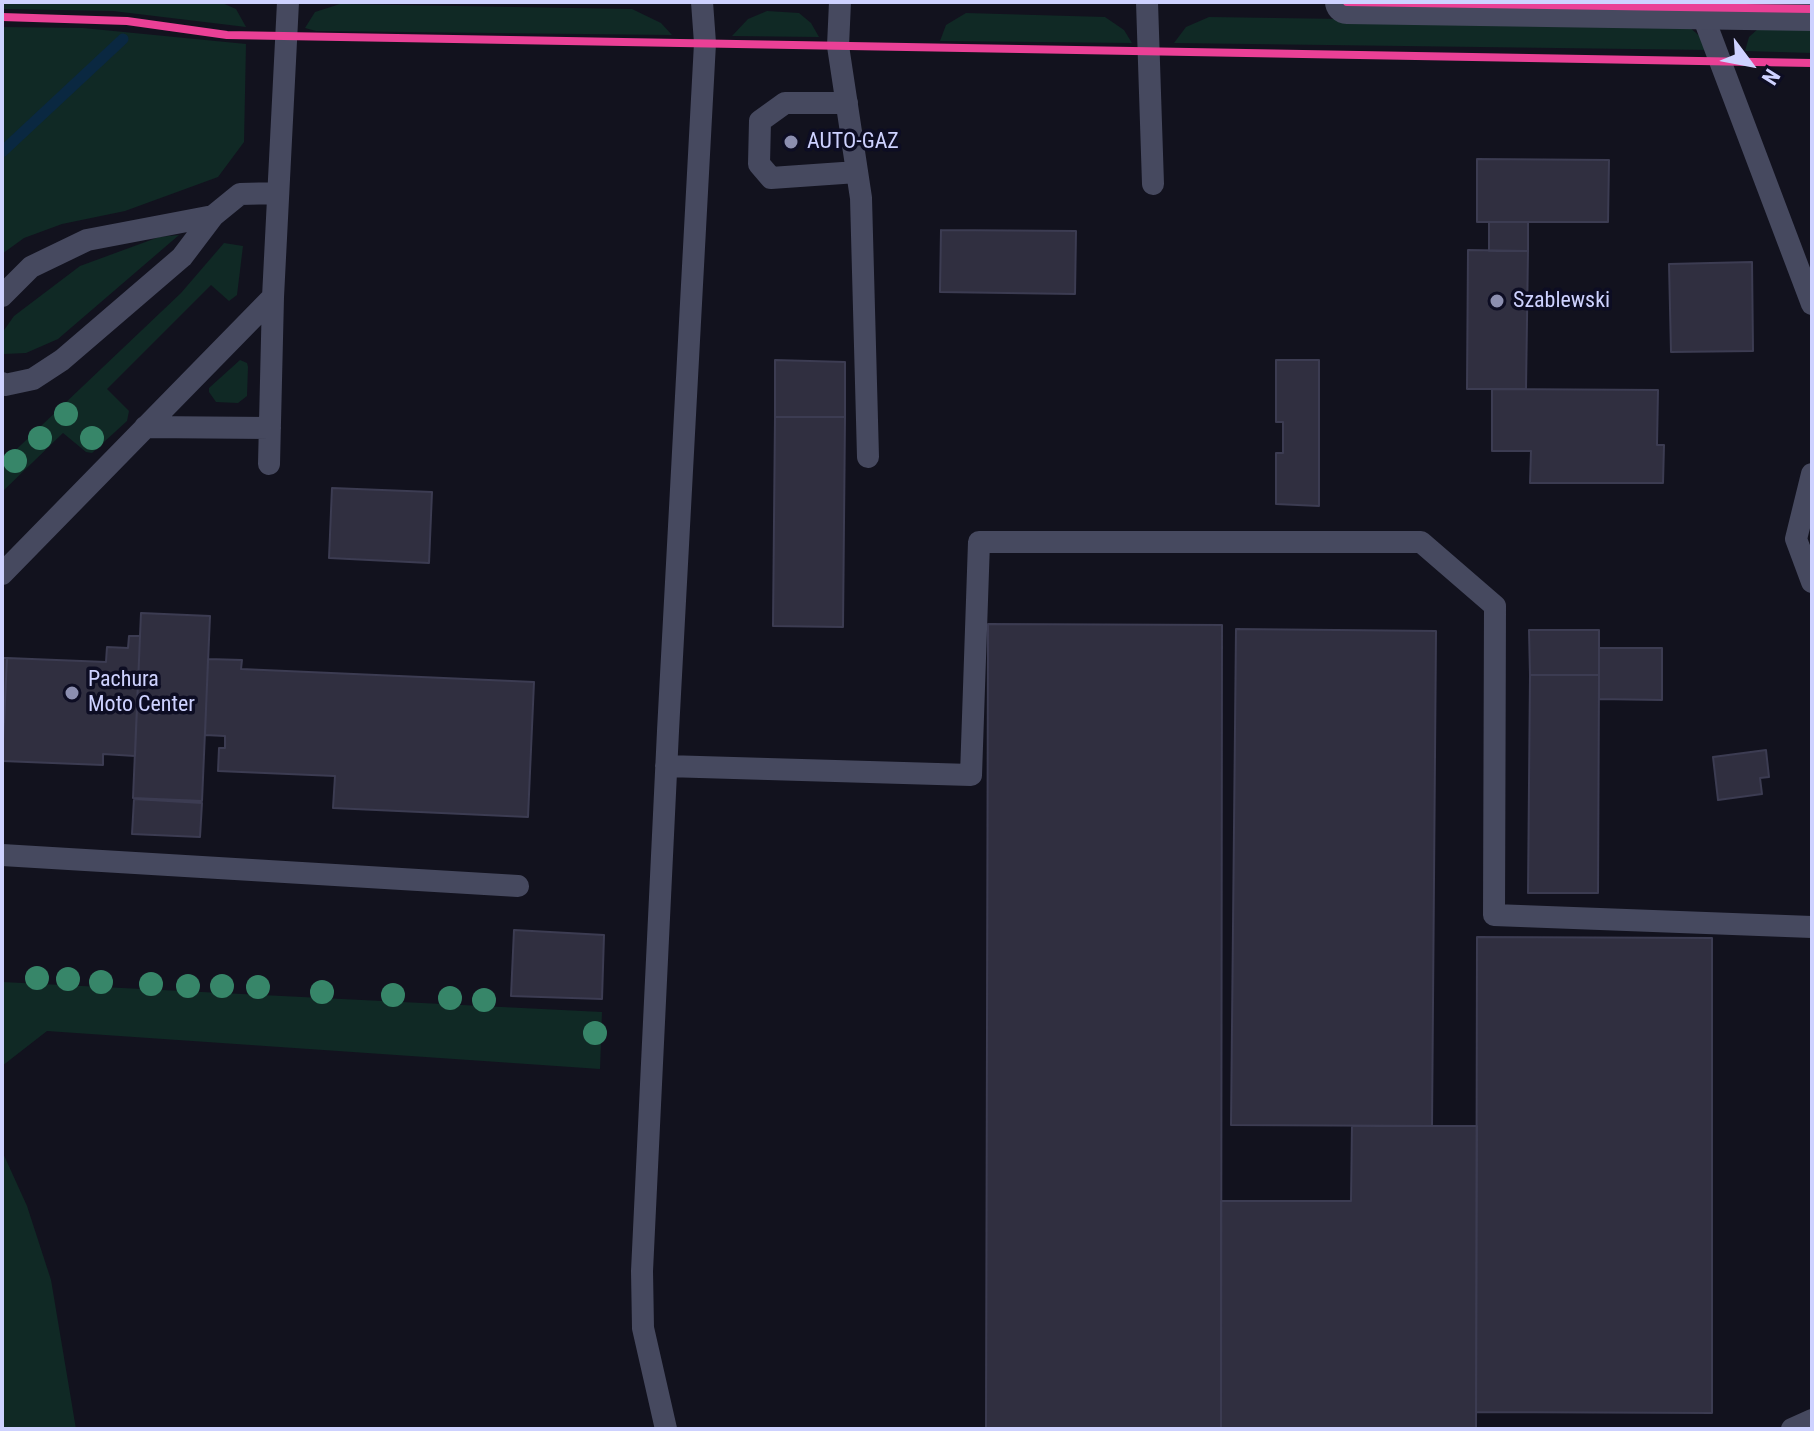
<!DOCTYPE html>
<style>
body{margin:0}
#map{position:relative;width:1814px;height:1431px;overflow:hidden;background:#12121e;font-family:"Roboto Condensed",sans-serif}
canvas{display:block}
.frame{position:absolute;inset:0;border:4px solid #ced2ff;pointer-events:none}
.north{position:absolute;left:1710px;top:24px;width:80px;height:80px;-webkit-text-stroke:6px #0d0d23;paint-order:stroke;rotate:122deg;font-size:22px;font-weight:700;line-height:32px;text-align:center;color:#ced2ff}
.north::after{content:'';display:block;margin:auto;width:28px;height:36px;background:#ced2ff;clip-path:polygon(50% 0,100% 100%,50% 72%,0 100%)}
</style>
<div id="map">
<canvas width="1814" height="1431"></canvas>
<div class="frame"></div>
<div class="north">N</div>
</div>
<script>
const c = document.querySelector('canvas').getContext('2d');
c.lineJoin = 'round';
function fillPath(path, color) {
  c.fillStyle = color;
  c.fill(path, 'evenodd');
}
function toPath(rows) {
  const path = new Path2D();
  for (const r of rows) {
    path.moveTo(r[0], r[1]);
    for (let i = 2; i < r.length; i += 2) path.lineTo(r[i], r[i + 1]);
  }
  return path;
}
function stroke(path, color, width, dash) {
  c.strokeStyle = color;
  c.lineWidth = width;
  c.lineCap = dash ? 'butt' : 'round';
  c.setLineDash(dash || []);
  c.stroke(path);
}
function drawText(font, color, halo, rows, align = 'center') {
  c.font = font + ' "Roboto Condensed",sans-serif';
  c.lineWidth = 7;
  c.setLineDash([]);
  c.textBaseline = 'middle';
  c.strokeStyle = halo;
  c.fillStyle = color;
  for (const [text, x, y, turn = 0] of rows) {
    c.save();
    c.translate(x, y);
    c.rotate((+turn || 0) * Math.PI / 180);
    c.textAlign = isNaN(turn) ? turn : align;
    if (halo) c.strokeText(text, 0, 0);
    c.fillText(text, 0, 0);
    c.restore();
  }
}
const green = toPath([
 [2,2,220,2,236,9,246,27,113,11,2,9],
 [340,4,632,9,661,23,672,35,316,31,305,28,315,12],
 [767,11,799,13,811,23,819,37,732,36,748,19],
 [966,13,1105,17,1124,30,1132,43,940,41,946,25],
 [1209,17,1612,23,1688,26,1703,39,1708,50,1174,43,1186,27],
 [1812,26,1812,53,1745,51,1749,37,1759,28],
 [2,27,83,28,246,44,244,142,218,177,125,211,62,224,24,238,2,254],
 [179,235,58,339,26,353,4,354,2,333,14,316,80,266,159,237],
 [224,243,243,246,237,295,229,301,211,285,107,389,129,411,127,421,92,453,86,452,63,433,2,492,2,463,181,293],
 [240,360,247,363,248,367,247,396,238,403,216,402,209,392,209,388],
 [2,982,602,1012,600,1069,47,1031,2,1066],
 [2,1151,27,1206,51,1280,76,1429,2,1429]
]);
const stream = toPath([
 [2,152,123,39]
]);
const building = toPath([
 [1477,159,1609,160,1608,222,1477,222,1477,159],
 [1489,222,1528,222,1528,251,1489,251,1489,222],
 [941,230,1076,231,1075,294,940,292,941,230],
 [1468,250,1528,251,1526,389,1467,389,1468,250],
 [1752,262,1753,351,1671,352,1669,264,1752,262],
 [775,360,845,362,845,417,775,417,775,360],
 [1276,360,1319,360,1319,506,1276,504,1276,453,1283,453,1283,422,1276,422,1276,360],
 [1492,389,1658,390,1657,445,1664,445,1663,483,1530,483,1531,451,1492,451,1492,389],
 [775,417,845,417,843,627,773,626,775,417],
 [332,488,432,492,429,563,329,558,332,488],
 [141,613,210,616,202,801,133,798,141,613],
 [988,624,1222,625,1221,1429,986,1429,988,624],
 [1236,629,1436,631,1432,1126,1231,1125,1236,629],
 [1529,630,1599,630,1599,675,1530,675,1529,630],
 [129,636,140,636,135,756,103,754,103,765,2,761,7,658,106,662,107,647,128,648,129,636],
 [1599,648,1662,648,1662,700,1599,699,1599,648],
 [2,658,7,658,4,723,2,723,2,658],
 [208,659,242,660,241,669,534,682,528,817,333,808,335,776,218,771,219,748,225,748,225,736,205,735,208,659],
 [1530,675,1599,675,1598,893,1528,893,1530,675],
 [1766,750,1769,777,1760,778,1762,794,1718,800,1713,757,1766,750],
 [134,799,202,803,200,837,132,834,134,799],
 [514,930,604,935,602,999,511,996,514,930],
 [1477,937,1712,938,1712,1413,1476,1412,1477,937],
 [1352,1126,1477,1126,1476,1429,1221,1429,1221,1201,1351,1201,1352,1126]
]);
const service = toPath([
 [840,2,838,46,861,198,868,457],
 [1147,2,1153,184],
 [1700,8,1812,304],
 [847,103,785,103,760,121,759,164,771,178,857,172],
 [2,296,31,267,87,240,213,216],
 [2,383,5,385,33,379,62,360,182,257,213,216,240,194,278,193],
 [145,427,270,428],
 [269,464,273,297,288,2],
 [1812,474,1796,539,1812,582],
 [2,574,273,297],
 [666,766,971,775,979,542,1421,542,1495,606,1494,915,1812,927],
 [2,855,518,886],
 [666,1429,643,1328,642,1271,668,731,705,43,702,2],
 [1792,1429,1812,1420]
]);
const tertiary = toPath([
 [1347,2,1812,9]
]);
const cycleway = toPath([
 [1347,2,1812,9],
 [2,17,127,21,227,35,1812,63]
]);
const trees = [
 [66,414],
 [40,438],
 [92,438],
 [15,461],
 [37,978],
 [68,979],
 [101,982],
 [151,984],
 [188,986],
 [222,986],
 [258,987],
 [322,992],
 [393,995],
 [450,998],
 [484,1000],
 [595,1033]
];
const markers = [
 [791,142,8,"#8c8fb0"],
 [1497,301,8,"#8c8fb0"],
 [72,693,8,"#8c8fb0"]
];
const poiNames = [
 ["AUTO-GAZ",807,142],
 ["Szablewski",1513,301],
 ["Pachura",88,680],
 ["Moto Center",88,705]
];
fillPath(green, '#102925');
stroke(stream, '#0a2841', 11);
fillPath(building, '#302f40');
stroke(building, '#3c3c52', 2);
stroke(service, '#46495f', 22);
stroke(tertiary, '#46495f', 44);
stroke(cycleway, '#ea4096', 8);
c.fillStyle = '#378669';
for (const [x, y] of trees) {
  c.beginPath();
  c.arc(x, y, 12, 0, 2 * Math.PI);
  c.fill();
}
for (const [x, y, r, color] of markers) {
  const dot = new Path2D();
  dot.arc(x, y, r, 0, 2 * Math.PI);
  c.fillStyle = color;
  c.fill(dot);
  stroke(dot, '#0d0d23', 3);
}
drawText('22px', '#ced2ff', '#0d0d23', poiNames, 'left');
</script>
